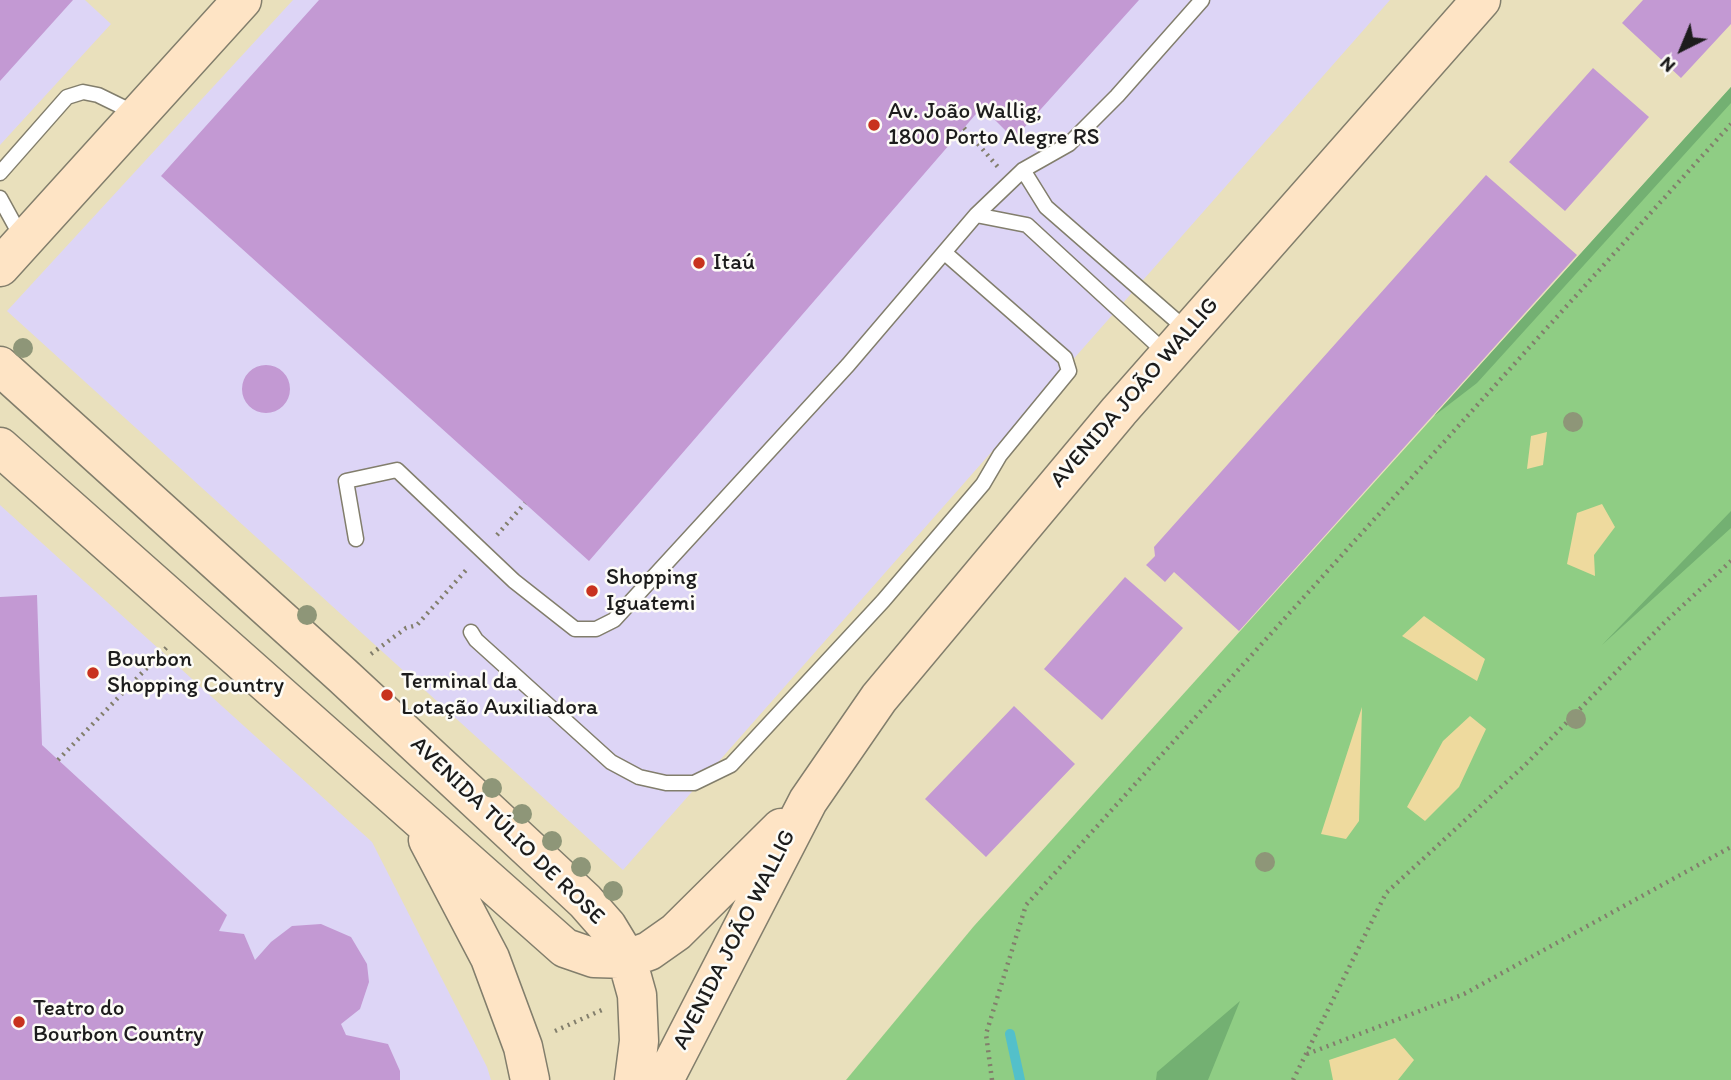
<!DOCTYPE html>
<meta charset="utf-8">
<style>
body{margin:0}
#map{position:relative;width:1731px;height:1080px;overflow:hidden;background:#e9e0bc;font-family:Itim,sans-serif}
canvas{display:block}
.north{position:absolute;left:1647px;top:14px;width:70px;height:70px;-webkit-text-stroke:5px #fdfcf7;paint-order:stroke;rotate:223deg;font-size:19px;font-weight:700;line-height:28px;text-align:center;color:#1c1c1c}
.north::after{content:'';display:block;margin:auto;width:24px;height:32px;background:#1c1c1c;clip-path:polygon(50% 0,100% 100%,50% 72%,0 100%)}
</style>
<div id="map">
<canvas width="1731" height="1080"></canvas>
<div class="north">N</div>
</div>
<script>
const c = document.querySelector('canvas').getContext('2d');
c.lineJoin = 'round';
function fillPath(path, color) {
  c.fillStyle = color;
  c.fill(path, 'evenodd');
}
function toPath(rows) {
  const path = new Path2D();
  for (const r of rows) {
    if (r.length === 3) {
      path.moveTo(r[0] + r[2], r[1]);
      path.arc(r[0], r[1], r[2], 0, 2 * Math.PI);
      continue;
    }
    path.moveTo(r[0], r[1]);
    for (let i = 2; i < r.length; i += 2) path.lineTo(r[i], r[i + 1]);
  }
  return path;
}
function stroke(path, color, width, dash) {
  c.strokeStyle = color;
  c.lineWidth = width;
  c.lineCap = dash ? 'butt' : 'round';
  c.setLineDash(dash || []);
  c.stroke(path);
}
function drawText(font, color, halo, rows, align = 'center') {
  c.font = font + ' Itim,sans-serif';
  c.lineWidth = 5;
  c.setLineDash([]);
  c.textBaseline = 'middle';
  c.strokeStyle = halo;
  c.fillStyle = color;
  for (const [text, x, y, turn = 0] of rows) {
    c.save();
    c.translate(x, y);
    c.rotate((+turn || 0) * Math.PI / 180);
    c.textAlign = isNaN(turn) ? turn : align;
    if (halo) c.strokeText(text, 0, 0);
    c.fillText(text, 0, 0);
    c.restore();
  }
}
const built = toPath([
 [0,0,85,0,111,24,0,145],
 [293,0,1390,0,623,870,7,311],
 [0,505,372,842,487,1067,491,1080,0,1080]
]);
const green = toPath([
 [1731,87,1731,1080,846,1080,974,926]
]);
const forest = toPath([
 [1731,87,1731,103,1477,383,1434,416],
 [1731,511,1731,528,1602,645],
 [1240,1001,1208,1080,1156,1080,1157,1072]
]);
const sand = toPath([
 [1547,432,1543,465,1527,469,1531,436],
 [1602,504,1615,527,1594,555,1595,576,1567,564,1577,513],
 [1424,616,1485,659,1477,681,1402,636],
 [1362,707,1359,821,1346,839,1321,834],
 [1470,716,1486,729,1459,787,1425,821,1407,807,1443,741],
 [1395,1038,1414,1060,1398,1080,1333,1080,1329,1060]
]);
const stream = toPath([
 [1010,1034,1020,1080]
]);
const building = toPath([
 [0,0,73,0,0,81],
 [319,0,1139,0,1014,139,982,107,589,561,161,176],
 [1643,0,1731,0,1731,24,1681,78,1622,23],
 [1593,68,1649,117,1565,211,1509,162],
 [1486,175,1577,255,1239,631,1174,572,1165,582,1146,565,1155,556,1154,547],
 [266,389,24],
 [1125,577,1183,628,1102,720,1044,669],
 [37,595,42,745,227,915,219,931,244,934,255,960,271,942,292,926,321,924,351,937,367,964,369,982,360,1009,341,1024,346,1035,388,1044,400,1071,400,1080,0,1080,0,597],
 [1014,706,1075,764,986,857,925,799]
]);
const path = toPath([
 [964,128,998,167],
 [497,535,525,503],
 [371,654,406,628,417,625,468,568],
 [58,760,168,646],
 [555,1031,604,1009],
 [1307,1054,1464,994,1731,847],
 [992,1080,986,1034,1026,905,1731,124],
 [1293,1080,1386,893,1524,766,1666,621,1731,561]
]);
const lane = toPath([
 [1023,170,1046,207,1188,331],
 [0,173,67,97,83,92,98,95,137,114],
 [0,198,23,240],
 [976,215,1027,225,1167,354],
 [356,539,346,481,397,470,514,581,575,629,596,629,614,620,848,365,976,215,1023,170,1069,144,1117,96,1202,0],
 [471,632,476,640,611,762,639,777,666,783,694,783,731,765,883,601,983,484,1000,455,1069,371,1065,358,945,253]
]);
const secondary = toPath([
 [0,267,242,0],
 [0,366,342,675,585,901,607,926,627,959,637,995,639,1041,634,1080],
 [0,447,565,948,594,958,627,959,649,951,676,932,781,828],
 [428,840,490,958,523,1047,530,1080],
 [664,1080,808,801,879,698,1119,411,1481,0]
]);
const trees = [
 [23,348],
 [1573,422],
 [307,615],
 [1576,719],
 [492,788],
 [522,814],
 [552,841],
 [1265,862],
 [581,867],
 [613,891]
];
const markers = [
 [874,125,7,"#c8321e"],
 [699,263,7,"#c8321e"],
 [592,591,7,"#c8321e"],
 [93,673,7,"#c8321e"],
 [387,695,7,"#c8321e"],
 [19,1022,7,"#c8321e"]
];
const poiNames = [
 ["Av. João Wallig,",888,112],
 ["1800 Porto Alegre RS",888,138],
 ["Itaú",713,263],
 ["Shopping",606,578],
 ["Iguatemi",606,604],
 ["Bourbon",107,660],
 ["Shopping Country",107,686],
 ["Terminal da",401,682],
 ["Lotação Auxiliadora",401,708],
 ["Teatro do",33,1009],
 ["Bourbon Country",33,1035]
];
const streetNames = [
 ["AVENIDA JOÃO WALLIG",1135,393,-49],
 ["AVENIDA TÚLIO DE ROSE",507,831,44],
 ["AVENIDA JOÃO WALLIG",735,940,-63]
];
fillPath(built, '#ddd5f6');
fillPath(green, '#8fcd84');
fillPath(forest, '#73b072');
fillPath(sand, '#eeda9e');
stroke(stream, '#53c0ca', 10);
fillPath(building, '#c399d3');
stroke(lane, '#827e6c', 17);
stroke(secondary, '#827e6c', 41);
stroke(path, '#827e6c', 4.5, [2, 5]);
stroke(lane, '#fff', 14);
stroke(secondary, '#fee4c5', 38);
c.fillStyle = '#8e9678';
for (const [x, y] of trees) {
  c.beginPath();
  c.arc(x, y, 10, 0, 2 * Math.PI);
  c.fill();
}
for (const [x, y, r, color] of markers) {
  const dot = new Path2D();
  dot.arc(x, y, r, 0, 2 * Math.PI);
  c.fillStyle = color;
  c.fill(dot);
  stroke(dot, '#fdfcf7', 2.5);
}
drawText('23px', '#1c1c1c', '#fdfcf7', poiNames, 'left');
drawText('23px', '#1c1c1c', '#fdfcf7', streetNames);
</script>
